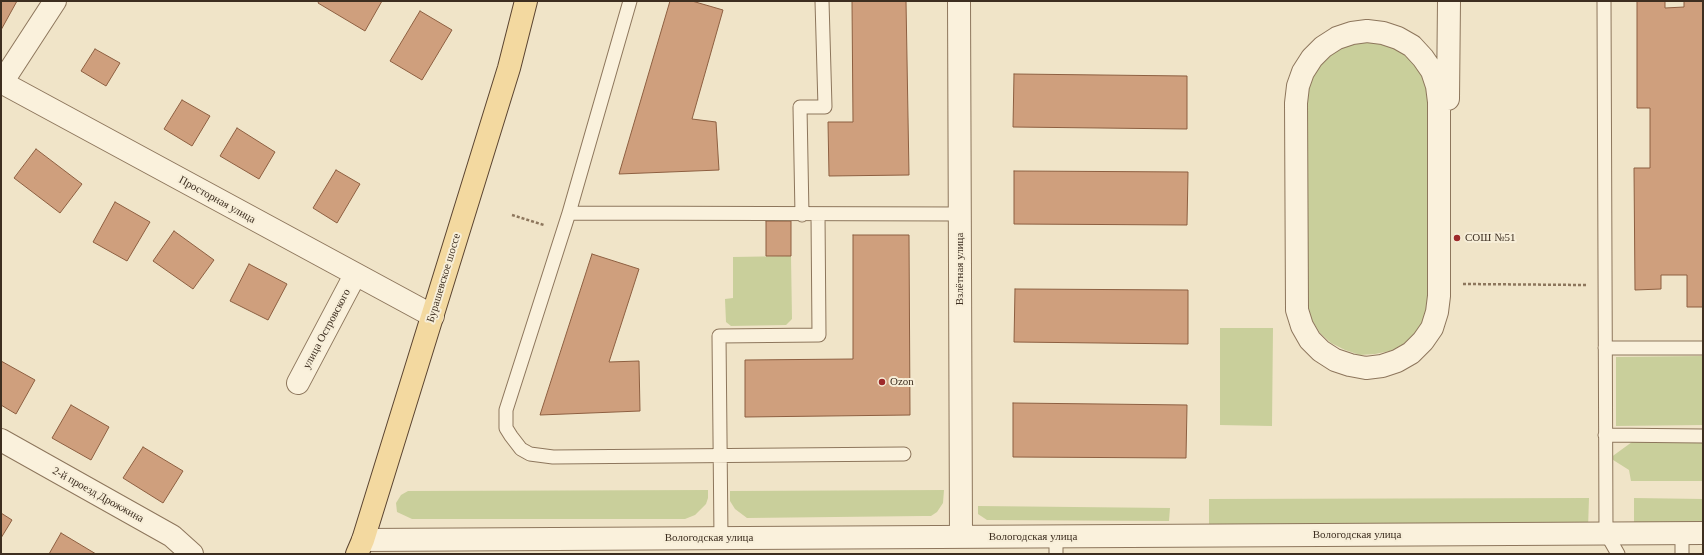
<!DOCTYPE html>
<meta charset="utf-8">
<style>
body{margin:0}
#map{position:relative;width:1704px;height:555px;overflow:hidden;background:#f0e4c8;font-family:"Times New Roman",serif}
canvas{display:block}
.frame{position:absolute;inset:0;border:2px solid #3d2e20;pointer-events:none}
</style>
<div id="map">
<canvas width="1704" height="555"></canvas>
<div class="frame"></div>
</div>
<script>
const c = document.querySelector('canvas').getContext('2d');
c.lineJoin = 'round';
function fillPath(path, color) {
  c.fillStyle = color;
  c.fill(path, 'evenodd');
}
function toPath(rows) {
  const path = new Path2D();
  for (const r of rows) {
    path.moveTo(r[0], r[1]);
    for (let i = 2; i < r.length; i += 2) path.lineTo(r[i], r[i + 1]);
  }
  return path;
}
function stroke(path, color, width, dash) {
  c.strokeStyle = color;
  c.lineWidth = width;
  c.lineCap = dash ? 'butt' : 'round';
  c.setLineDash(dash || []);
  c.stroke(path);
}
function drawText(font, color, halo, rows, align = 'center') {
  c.font = font + ' "Times New Roman",serif';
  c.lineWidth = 4;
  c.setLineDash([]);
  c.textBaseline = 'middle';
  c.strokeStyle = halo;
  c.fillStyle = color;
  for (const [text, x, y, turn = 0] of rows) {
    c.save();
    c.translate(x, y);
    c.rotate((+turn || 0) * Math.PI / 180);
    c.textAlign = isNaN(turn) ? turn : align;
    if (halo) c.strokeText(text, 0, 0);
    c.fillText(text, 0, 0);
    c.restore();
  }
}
const green = toPath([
 [1363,43,1378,43,1393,47,1406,55,1417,66,1431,94,1432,293,1424,322,1415,335,1404,344,1390,351,1375,354,1360,355,1345,350,1331,343,1320,333,1312,320,1307,305,1304,104,1312,75,1321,62,1333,52,1347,46],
 [791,256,792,319,786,325,731,326,726,322,725,299,733,298,733,257],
 [1220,328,1273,328,1272,426,1220,425],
 [1703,356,1703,425,1616,426,1616,357],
 [1632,442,1703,442,1703,481,1631,481,1629,470,1610,458],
 [708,490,708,498,706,504,695,515,685,519,412,519,397,512,396,503,401,495,408,491],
 [944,490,943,503,937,512,931,516,923,516,747,518,735,509,730,501,730,491],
 [1589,498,1588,529,1209,528,1209,499],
 [1634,498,1703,499,1703,529,1634,529],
 [978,506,1170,508,1169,521,987,520,978,514]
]);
const building = toPath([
 [1,1,17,1,1,30,1,1],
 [319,1,382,1,365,31,318,3,319,1],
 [670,1,692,1,723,10,692,119,716,122,719,170,619,174,670,1],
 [852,1,906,1,909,175,829,176,828,122,853,122,852,1],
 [1637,1,1665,1,1665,8,1684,7,1684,1,1703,1,1703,307,1687,307,1687,275,1661,275,1661,289,1635,290,1634,168,1650,168,1650,108,1637,108,1637,1],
 [420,11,452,30,422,80,390,61,420,11],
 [95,49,120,63,106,86,81,71,95,49],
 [1014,74,1187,76,1187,129,1013,127,1014,74],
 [182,100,210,116,192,146,164,129,182,100],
 [237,128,275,152,259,179,220,156,237,128],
 [36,149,82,184,60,213,14,178,36,149],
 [336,170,360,184,337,223,313,208,336,170],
 [1014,171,1188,172,1187,225,1014,224,1014,171],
 [115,202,150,222,127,261,93,242,115,202],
 [766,221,791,221,791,256,766,256,766,221],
 [174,231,214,260,193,289,153,261,174,231],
 [853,235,909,235,910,415,745,417,745,360,853,359,853,235],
 [592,254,639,269,609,362,639,361,640,411,540,415,592,254],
 [249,264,287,284,268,320,230,301,249,264],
 [1015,289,1188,290,1188,344,1014,342,1015,289],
 [1,361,35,380,16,414,1,405,1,361],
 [1013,403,1187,405,1186,458,1013,457,1013,403],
 [71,405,109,427,91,460,52,438,71,405],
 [143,447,183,471,163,503,123,478,143,447],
 [1,513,12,520,1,538,1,513],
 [61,533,96,554,49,554,61,533]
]);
const path = toPath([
 [512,215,544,225],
 [1463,284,1586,285]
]);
const lane = toPath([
 [630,1,569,213,506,410,506,428,511,436,521,449,530,454,553,457,904,454],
 [1604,1,1606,533,1618,554],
 [569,213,960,214],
 [802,215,800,107,825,107,822,1],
 [1605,348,1703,348],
 [1605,435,1703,436],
 [1682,533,1682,554],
 [1056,536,1056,554],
 [721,538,719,336,819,335,818,215]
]);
const street = toPath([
 [959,1,961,537],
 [1367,31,1383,33,1398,38,1412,46,1423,58,1432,71,1437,86,1439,102,1439,296,1437,312,1432,328,1423,341,1411,353,1397,361,1382,366,1366,368,1350,365,1335,360,1321,351,1310,340,1302,326,1297,310,1296,103,1298,86,1303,72,1312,58,1323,47,1337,38,1352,33,1367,31],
 [1,82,433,316],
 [1,84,55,1],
 [1448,99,1449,1],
 [298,383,355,275],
 [1,440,172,536,192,554],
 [363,540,1703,533]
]);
const primary = toPath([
 [357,554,363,540,509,68,526,1]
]);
const markers = [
 [1457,238,4,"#9e2a2b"],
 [882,382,4,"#9e2a2b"]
];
const streetNames = [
 ["Просторная улица",217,200,29],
 ["Взлётная улица",960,269,-90],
 ["Бурашевское шоссе",444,278,-73],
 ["улица Островского",327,329,-62],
 ["2-й проезд Дрожжина",98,495,29],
 ["Вологодская улица",1357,535],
 ["Вологодская улица",1033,537],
 ["Вологодская улица",709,538]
];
const poiNames = [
 ["СОШ №51",1465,238],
 ["Ozon",890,382]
];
fillPath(green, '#c9cf9b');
fillPath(building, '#cf9f7d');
stroke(building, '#8d5f41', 1);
stroke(lane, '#8d765c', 15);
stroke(street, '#8d765c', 24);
stroke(primary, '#5b4430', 24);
stroke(path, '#8d765c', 2.5, [3, 2]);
stroke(lane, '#faf1dc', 13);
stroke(street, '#faf1dc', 22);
stroke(primary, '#f3d9a0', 22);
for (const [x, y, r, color] of markers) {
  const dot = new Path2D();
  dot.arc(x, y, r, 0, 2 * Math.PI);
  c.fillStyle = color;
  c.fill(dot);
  stroke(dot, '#f7eed8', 1.5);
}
drawText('11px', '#3d2e20', '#f7eed8', streetNames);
drawText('11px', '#3d2e20', '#f7eed8', poiNames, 'left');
</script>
